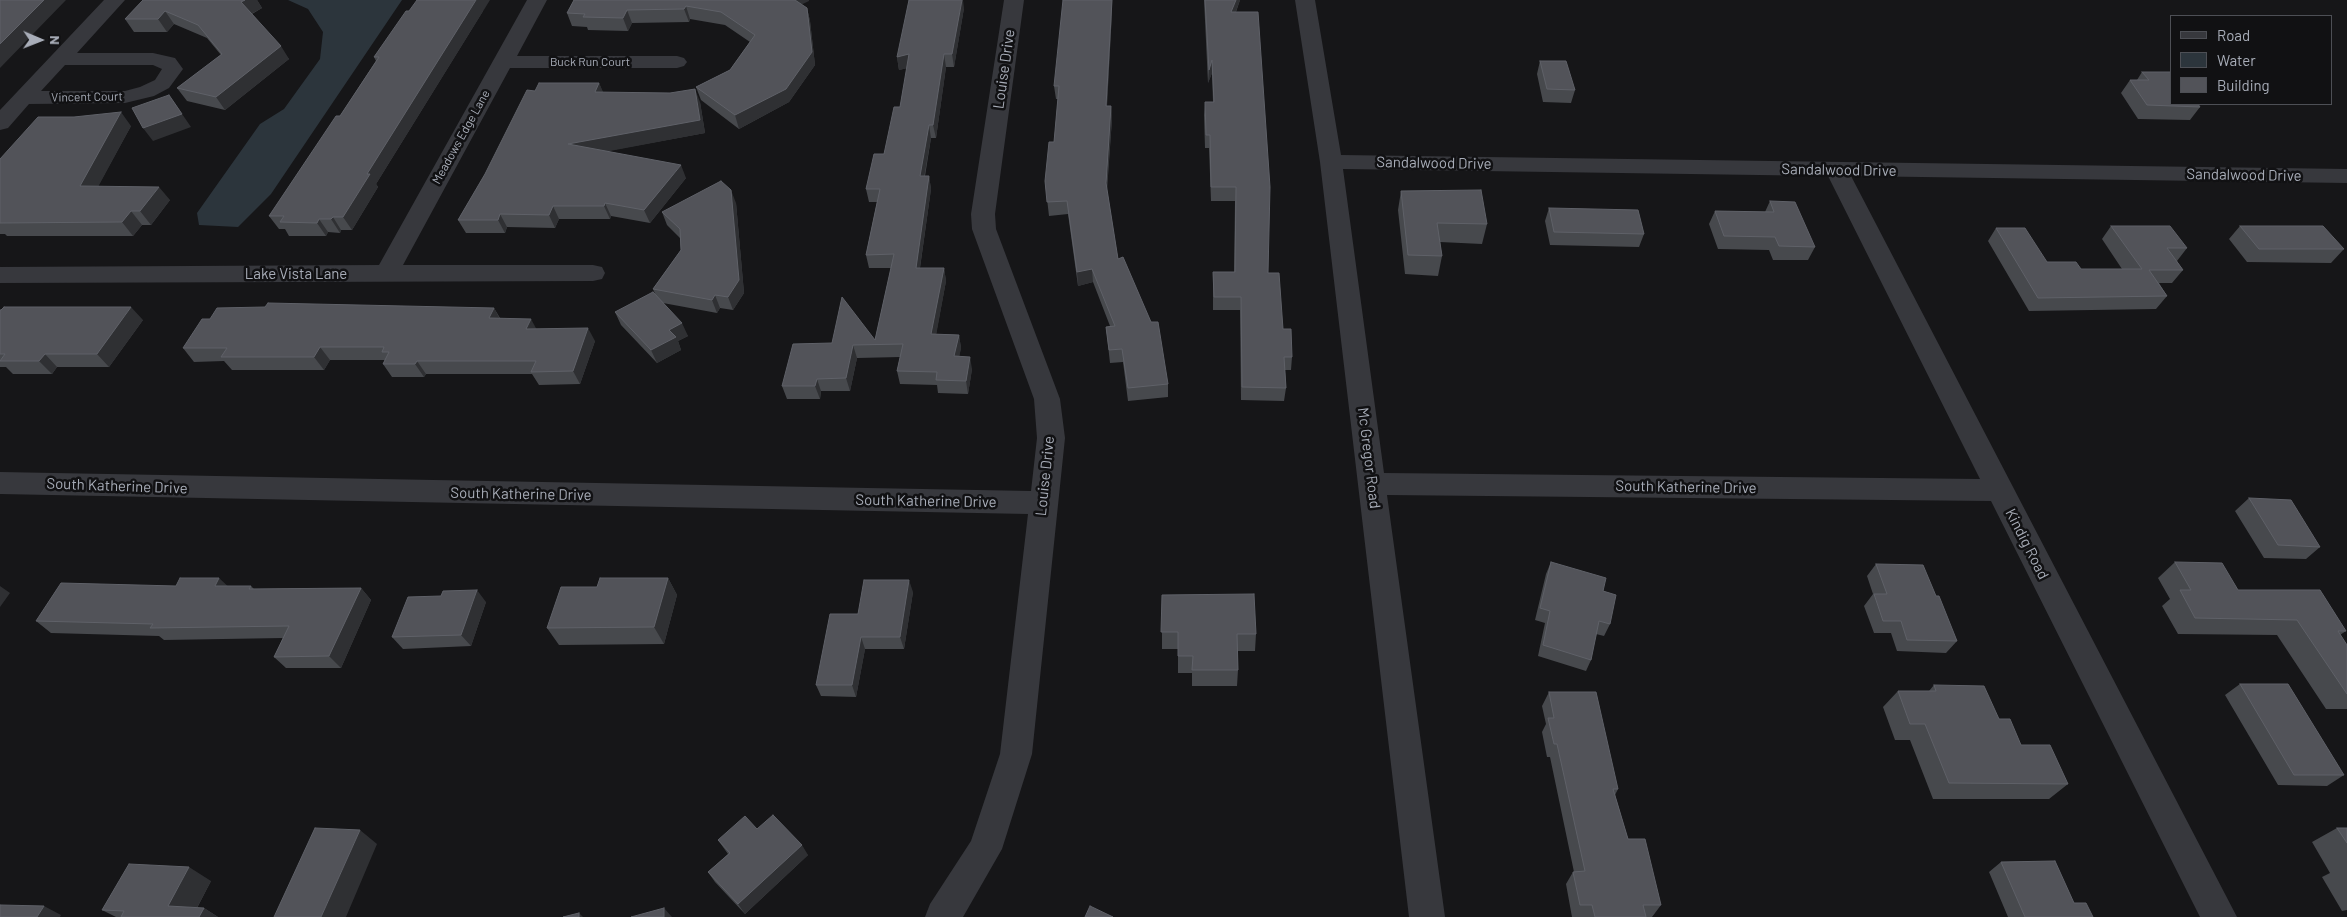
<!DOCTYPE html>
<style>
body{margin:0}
#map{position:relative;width:2347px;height:917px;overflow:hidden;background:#161618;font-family:Barlow,sans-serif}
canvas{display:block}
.legend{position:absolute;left:2170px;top:15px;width:162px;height:90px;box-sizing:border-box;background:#111113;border:1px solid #4d4f55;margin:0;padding:6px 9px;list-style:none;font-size:15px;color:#a8adb8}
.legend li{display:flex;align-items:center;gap:10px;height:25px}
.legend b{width:25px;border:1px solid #4d4f55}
.north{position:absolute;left:15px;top:15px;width:50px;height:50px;-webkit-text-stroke:4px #111113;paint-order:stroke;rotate:91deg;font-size:14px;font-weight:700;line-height:20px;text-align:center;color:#a8adb8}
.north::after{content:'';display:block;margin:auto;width:18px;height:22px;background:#a8adb8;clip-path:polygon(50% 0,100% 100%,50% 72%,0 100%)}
</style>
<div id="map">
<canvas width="2347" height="917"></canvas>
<ul class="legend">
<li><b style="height:6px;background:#37383d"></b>Road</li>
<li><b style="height:14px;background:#2c353c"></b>Water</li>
<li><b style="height:14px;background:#525359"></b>Building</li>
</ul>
<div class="north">N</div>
</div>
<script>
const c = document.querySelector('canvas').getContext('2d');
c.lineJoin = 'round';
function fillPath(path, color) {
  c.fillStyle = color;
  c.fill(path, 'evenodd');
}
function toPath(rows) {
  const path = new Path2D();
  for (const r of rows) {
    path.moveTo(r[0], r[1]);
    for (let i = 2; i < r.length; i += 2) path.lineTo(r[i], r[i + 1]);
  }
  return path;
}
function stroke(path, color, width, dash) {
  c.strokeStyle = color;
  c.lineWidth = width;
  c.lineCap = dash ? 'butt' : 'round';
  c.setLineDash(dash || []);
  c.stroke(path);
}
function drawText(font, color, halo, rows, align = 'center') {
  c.font = font + ' Barlow,sans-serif';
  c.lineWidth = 5;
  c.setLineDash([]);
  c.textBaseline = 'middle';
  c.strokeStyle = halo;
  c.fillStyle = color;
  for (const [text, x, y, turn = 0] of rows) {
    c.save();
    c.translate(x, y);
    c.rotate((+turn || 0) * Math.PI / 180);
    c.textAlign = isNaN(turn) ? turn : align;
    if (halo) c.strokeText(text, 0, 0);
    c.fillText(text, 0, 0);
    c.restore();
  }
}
const water = toPath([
 [288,0,402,0,271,194,238,227,199,225,197,213,260,124,284,109,320,59,323,32,308,9]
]);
const minor = toPath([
 [104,0,125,0,77,53,153,53,175,58,183,69,169,88,154,96,125,103,29,104,8,128,0,130,0,110,104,0],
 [65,65,153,65,162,69,155,80,140,87,125,91,41,91,65,65],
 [527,0,547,0,517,56,677,56,684,58,687,62,684,66,677,68,510,68,403,265,593,265,602,267,605,273,602,279,593,281,0,283,0,267,379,265,527,0],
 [1004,0,1024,0,995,214,996,229,1060,399,1065,438,1032,754,1002,849,963,917,925,917,930,904,971,841,1000,754,1028,514,0,494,0,472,1031,491,1037,438,1034,399,972,229,971,214,1004,0],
 [1295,0,1315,0,1341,155,2347,169,2347,183,1851,176,2237,917,2200,917,1991,501,1387,495,1445,917,1409,917,1320,162,1295,0],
 [1343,169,1828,176,1980,479,1384,473,1343,169]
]);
const wall = toPath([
 [143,0,257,0,262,8,252,14,289,59,225,110,187,101,177,88,221,55,207,38,174,24,167,32,134,32,125,19],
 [574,0,809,0,801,4,807,8,810,21,815,65,789,102,739,129,701,100,696,87,730,70,750,42,725,25,690,19,689,22,632,23,628,31,588,30,587,27,572,26,567,13],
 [1112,0,1112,12,1107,106,1111,106,1112,119,1107,190,1118,259,1168,384,1168,397,1128,401,1123,362,1110,363,1106,327,1110,326,1093,282,1078,286,1068,214,1049,216,1045,181,1054,142,1058,99,1056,99,1054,86],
 [1204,0,1240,0,1236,12,1268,273,1283,329,1292,357,1291,370,1285,370,1286,388,1284,401,1241,400,1240,310,1213,310,1213,272,1234,272,1235,201,1211,201,1209,148,1205,148,1204,115,1205,102,1213,102,1212,73,1208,83],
 [964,8,954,67,946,67,936,138,931,138,925,176,929,176,931,189,920,268,944,268,946,281,936,334,959,335,961,348,959,356,972,369,968,394,938,393,937,385,900,384,897,371,900,357,857,358,850,391,821,391,820,399,787,399,782,386,832,343,875,340,891,268,869,268,866,255,877,202,869,202,866,189,884,154,900,107,907,68,899,70,897,57],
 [409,11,483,11,376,184,378,187,352,230,341,230,340,233,328,232,326,236,289,236,285,229,279,229,269,216,340,116,376,61,374,57],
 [1540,61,1575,90,1571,103,1543,102,1537,74],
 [2142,72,2200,107,2190,120,2138,119,2121,93,2130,80,2137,80],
 [599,83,603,93,700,102,705,133,607,151,686,178,650,223,611,216,610,219,559,219,555,228,507,227,505,233,466,233,458,220,535,91],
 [131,126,98,186,170,200,151,225,142,225,133,236,7,236,5,234,0,234,0,159],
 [1401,191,1487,224,1482,244,1440,242,1442,256,1438,276,1405,274,1398,210],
 [1770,201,1815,247,1808,260,1773,260,1769,250,1718,249,1709,224,1715,211,1765,212],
 [736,203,744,293,733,310,720,308,717,313,663,303,688,336,678,341,681,350,657,363,621,325,615,312,656,296,653,289,681,250,680,238,667,225,662,212],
 [1549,208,1644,234,1639,247,1550,245,1545,221],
 [2111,226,2187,248,2177,261,2183,270,2172,283,2159,283,2167,296,2156,309,2029,311,1988,241,1996,228,2047,262,2081,269,2122,269,2102,239],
 [2240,226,2344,249,2331,263,2247,262,2229,239],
 [494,308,500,318,537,329,595,341,580,384,539,385,532,374,426,374,424,377,392,377,383,364,385,360,330,360,324,370,232,370,224,361,194,362,183,348],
 [0,310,143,320,109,367,57,367,52,374,13,374,6,367,0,367],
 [2249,498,2320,547,2306,559,2264,558,2235,511],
 [1551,562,1603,591,1610,624,1604,636,1596,634,1591,660,1586,671,1538,656,1545,623,1535,620,1546,574],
 [2175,562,2238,590,2346,631,2340,635,2347,645,2347,709,2326,709,2277,635,2178,634,2162,606,2170,599,2158,578],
 [1876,564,1936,596,1957,641,1946,653,1897,651,1891,633,1874,633,1864,606,1873,594,1867,576],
 [668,578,677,595,664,644,559,645,547,628,597,587],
 [176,586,251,586,254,589,361,588,371,600,341,668,286,668,274,657,283,638,164,640,159,636,51,633,36,621],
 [913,592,904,649,865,649,856,697,821,696,816,685,858,614],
 [1162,595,1256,634,1255,651,1238,651,1238,670,1237,686,1192,686,1192,673,1178,673,1178,649,1162,649],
 [486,602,471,646,403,649,392,637],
 [2240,684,2344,775,2327,786,2278,785,2225,695],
 [1934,685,1999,719,2021,745,2068,784,2049,799,1933,799,1910,740,1895,740,1883,707,1898,691,1929,691],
 [1549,692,1618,789,1615,795,1628,839,1661,905,1652,917,1572,917,1566,884,1573,872,1574,872,1550,757,1547,757,1542,732,1546,724,1542,706],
 [2337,828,2347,828,2347,910,2342,911,2322,877,2330,873,2312,842],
 [757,829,808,855,745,914,715,882,708,872,728,854,718,840],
 [2001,862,2074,903,2093,917,2008,917,1989,872],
 [211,881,197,908,204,908,218,917,116,917,102,910]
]);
const shadedWall = toPath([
 [44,0,66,0,0,68,0,44],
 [245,0,257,0,262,8,249,15,241,2],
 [476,0,490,0,376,184,378,187,352,230,343,217,367,174],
 [790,0,809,0,809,1,792,9],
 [962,0,963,0,964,8,954,67,952,54],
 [1112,0,1112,12,1106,119,1106,106],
 [1236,0,1240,0,1231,25,1231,12],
 [686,6,690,19,689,22,684,9],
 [807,8,810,21,815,65,789,102,739,129,735,115],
 [627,10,632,23,628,31,623,18],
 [165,11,174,24,167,32,158,19],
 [281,46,289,59,225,110,216,97],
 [909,54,912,67,899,70,897,57],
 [944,54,946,67,936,138,933,125],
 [1212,60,1212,73,1208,83,1209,70],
 [599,83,605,96,595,92],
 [695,89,700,102,705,133,573,158,568,144],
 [169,95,191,127,153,141,143,128],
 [1111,106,1112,119,1106,196,1106,183],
 [121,112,131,126,91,200,80,186],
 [929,125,931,138,922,189,920,176],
 [681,165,686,178,650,223,644,210],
 [929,176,931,189,918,281,916,268],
 [159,187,170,200,151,225,140,211],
 [731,190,736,203,744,293,733,310,728,297],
 [605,203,611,216,610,219,604,206],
 [553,206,559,219,555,228,549,215],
 [131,211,142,225,133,236,122,222],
 [500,214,507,227,505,233,498,220],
 [333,217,341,230,340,233,331,219],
 [319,219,328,232,326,236,317,223],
 [944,268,946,281,934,347,931,334],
 [1092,269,1093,282,1078,286,1077,272],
 [715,295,720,308,717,313,712,300],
 [131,307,143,320,109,367,97,354],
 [494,308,501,321,489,318],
 [531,319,538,332,526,329],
 [682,323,688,336,678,341,681,350,657,363,651,350,669,330],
 [588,328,595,341,580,384,573,371],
 [959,335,961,348,957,369,954,356],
 [853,345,857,358,850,391,846,378],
 [320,347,330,360,324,370,314,357],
 [45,354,57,367,52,374,39,361],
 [970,357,972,369,968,394,966,381],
 [417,361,426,374,424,377,415,364],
 [817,379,821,391,820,399,815,386],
 [219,578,232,590,215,586],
 [668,578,677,595,664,644,654,627],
 [909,580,913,592,904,649,900,637],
 [0,586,10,593,0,607],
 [361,588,371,600,341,668,329,656],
 [477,590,486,602,471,646,461,635],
 [861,637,865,649,856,697,852,685],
 [360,830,377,844,346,917,321,917],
 [802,845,808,855,745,914,738,904],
 [189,867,211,881,192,917,168,906],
 [44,906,61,915,60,917,37,917],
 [204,908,218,917,199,917],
 [664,908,672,917,664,917],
 [579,913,583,917,579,917]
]);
const building = toPath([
 [0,0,44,0,0,44,0,0],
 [143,0,245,0,241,2,281,46,216,97,177,88,222,54,198,25,165,11,158,19,125,19,143,0],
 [417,0,476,0,367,174,370,174,343,217,333,217,331,219,319,219,317,223,280,222,284,216,269,216,336,116,340,116,379,57,374,57,406,11,409,11,417,0],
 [574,0,795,0,807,8,812,52,786,89,735,115,696,87,730,70,755,35,721,12,686,6,684,9,627,10,623,18,583,17,585,14,567,13,574,0],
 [909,0,962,0,952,54,944,54,933,125,929,125,920,176,929,176,916,268,944,268,931,334,959,335,954,356,970,357,966,381,936,380,937,372,897,371,903,344,853,345,846,378,817,379,815,386,782,386,793,344,832,343,842,297,875,340,894,254,866,255,880,189,866,189,874,154,884,154,894,107,900,107,909,54,897,57,909,0],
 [1063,0,1112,0,1106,106,1111,106,1106,183,1118,259,1123,257,1151,322,1158,322,1168,384,1128,388,1122,349,1109,350,1106,327,1115,326,1092,269,1077,272,1067,201,1047,202,1045,181,1049,142,1054,142,1059,86,1054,86,1063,0],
 [1205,0,1236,0,1231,12,1258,12,1270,187,1268,273,1279,273,1283,329,1291,329,1292,357,1284,357,1286,388,1242,387,1241,297,1214,297,1213,272,1235,272,1236,187,1211,187,1210,135,1206,135,1205,102,1214,102,1212,60,1209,70,1205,0],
 [1540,61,1566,61,1575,90,1547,89,1540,61],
 [2142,72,2171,72,2171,104,2198,104,2200,107,2147,105,2130,80,2149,80,2142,72],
 [539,83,599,83,595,92,670,93,695,89,700,120,568,144,681,165,644,210,605,203,604,206,553,206,549,215,500,214,498,220,458,220,485,174,527,90,535,91,539,83],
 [169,95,182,114,143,128,132,108,169,95],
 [121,112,80,186,159,187,140,211,131,211,122,222,0,223,0,159,38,117,74,117,121,112],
 [721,181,731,190,739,280,728,297,715,295,712,300,653,289,681,250,680,229,662,212,721,181],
 [1481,190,1487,224,1437,223,1442,256,1408,255,1401,191,1481,190],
 [1770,201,1795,202,1815,247,1779,246,1775,237,1724,236,1715,211,1774,212,1770,201],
 [1549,208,1638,210,1644,234,1554,232,1549,208],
 [2111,226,2170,226,2187,248,2167,248,2183,270,2149,270,2167,296,2038,298,1996,228,2025,228,2047,262,2076,262,2081,269,2142,269,2111,226],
 [2240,226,2323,226,2344,249,2259,249,2240,226],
 [653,292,682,323,669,330,676,337,651,350,615,312,653,292],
 [268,303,494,308,489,318,531,319,526,329,588,328,573,371,531,372,536,361,417,361,415,364,383,364,389,352,382,352,384,347,320,347,314,357,221,357,227,348,183,348,202,319,210,319,217,308,265,307,268,303],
 [4,307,131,307,97,354,45,354,39,361,0,361,5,354,0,354,0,310,1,310,4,307],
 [2249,498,2291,500,2320,547,2278,545,2249,498],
 [1551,562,1606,578,1603,591,1616,595,1610,624,1599,621,1591,660,1543,645,1550,611,1540,608,1551,562],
 [2175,562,2222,563,2238,590,2320,590,2346,631,2338,631,2347,645,2347,694,2297,620,2195,618,2180,590,2191,590,2175,562],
 [1876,564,1923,565,1936,596,1939,596,1957,641,1907,640,1901,621,1883,621,1874,594,1887,594,1876,564],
 [180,578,219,578,215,586,251,586,249,589,361,588,329,656,274,657,289,626,150,628,153,624,36,621,61,583,176,586,180,578],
 [600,578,668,578,654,627,547,628,561,587,597,587,600,578],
 [864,580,909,580,900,637,861,637,852,685,816,685,830,614,858,614,864,580],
 [477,590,461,635,392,637,408,597,441,596,443,591,477,590],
 [1254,594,1256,634,1237,634,1238,670,1192,670,1193,656,1178,656,1178,632,1161,632,1162,595,1254,594],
 [2240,684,2288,684,2344,775,2294,775,2240,684],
 [1934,685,1984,686,1999,719,2010,719,2021,745,2050,745,2068,784,1949,783,1925,724,1910,724,1898,691,1936,691,1934,685],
 [1549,692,1596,692,1618,789,1613,789,1628,839,1645,839,1661,905,1643,905,1646,917,1595,917,1592,905,1580,905,1573,872,1585,871,1557,744,1554,744,1548,718,1554,718,1549,692],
 [773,815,802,845,738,904,708,872,730,853,718,840,745,816,757,829,773,815],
 [315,828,360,830,321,917,274,917,315,828],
 [2337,828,2347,828,2347,843,2337,828],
 [2055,861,2074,903,2086,903,2093,917,2025,917,2001,862,2055,861],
 [129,864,189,867,168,906,204,908,199,917,121,917,124,911,102,910,129,864],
 [0,905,44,906,37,917,0,917,0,905],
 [1090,906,1113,917,1085,917,1090,906],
 [664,908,664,917,631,917,664,908],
 [579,913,579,917,563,917,579,913]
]);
const farStreetnames = [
 ["Buck Run Court",590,62],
 ["Vincent Court",87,97,-1],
 ["Meadows Edge Lane",461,137,-61]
];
const streetNames = [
 ["Louise Drive",1004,69,-82],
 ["Sandalwood Drive",1434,163,1],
 ["Sandalwood Drive",1839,170,1],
 ["Sandalwood Drive",2244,175,1],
 ["Lake Vista Lane",296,274],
 ["Mc Gregor Road",1369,458,83],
 ["Louise Drive",1045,476,-84],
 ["South Katherine Drive",117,486,2],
 ["South Katherine Drive",1686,487,1],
 ["South Katherine Drive",521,494,1],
 ["South Katherine Drive",926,501,1],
 ["Kindig Road",2027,544,63]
];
fillPath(water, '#2c353c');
fillPath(minor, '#37383d');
fillPath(wall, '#47494d');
fillPath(shadedWall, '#2f3033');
fillPath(building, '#525359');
stroke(building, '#5f6168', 1);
drawText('12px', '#a8adb8', '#111113', farStreetnames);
drawText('15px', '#a8adb8', '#111113', streetNames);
</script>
